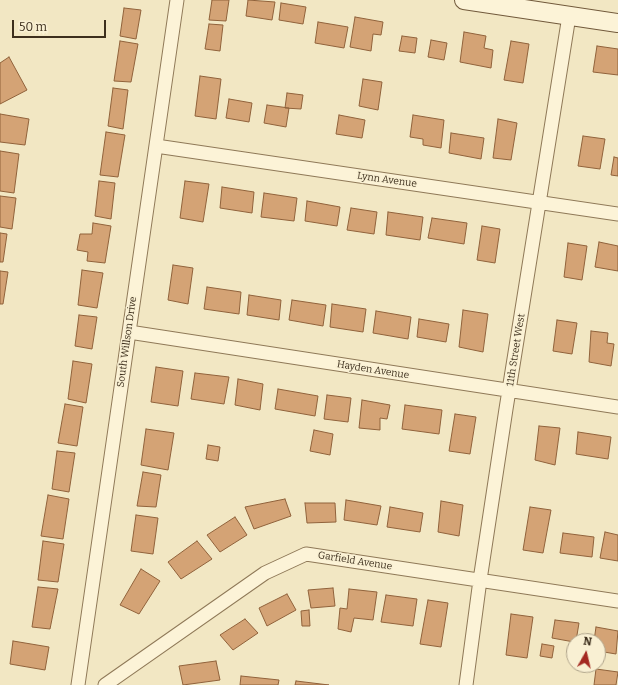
<!DOCTYPE html>
<style>
body{margin:0}
#map{position:relative;width:618px;height:685px;overflow:hidden;background:#f2e7c3;font-family:Bitter,serif}
canvas{display:block}
.north{position:absolute;left:566px;top:633px;width:40px;height:40px;box-sizing:border-box;background:#f9f0d3;border:1px solid #aea38a;border-radius:50%;rotate:8deg;font-size:11px;font-weight:700;line-height:16px;text-align:center;color:#3d2f1d}
.north::after{content:'';display:block;margin:auto;width:14px;height:18px;background:#a42921;clip-path:polygon(50% 0,100% 100%,50% 72%,0 100%)}
.scale{position:absolute;left:12px;top:20px;width:94px;height:18px;box-sizing:border-box;border:2px solid #3d2f1d;border-top:0;padding-left:5px;font-size:12px;line-height:14px;white-space:nowrap;color:#3d2f1d;-webkit-text-stroke:3px #f9f0d3;paint-order:stroke}
</style>
<div id="map">
<canvas width="618" height="685"></canvas>
<div class="north">N</div>
<div class="scale">50 m</div>
</div>
<script>
const c = document.querySelector('canvas').getContext('2d');
c.lineJoin = 'round';
function fillPath(path, color) {
  c.fillStyle = color;
  c.fill(path, 'evenodd');
}
function toPath(rows) {
  const path = new Path2D();
  for (const r of rows) {
    path.moveTo(r[0], r[1]);
    for (let i = 2; i < r.length; i += 2) path.lineTo(r[i], r[i + 1]);
  }
  return path;
}
function stroke(path, color, width, dash) {
  c.strokeStyle = color;
  c.lineWidth = width;
  c.lineCap = dash ? 'butt' : 'round';
  c.setLineDash(dash || []);
  c.stroke(path);
}
function drawText(font, color, halo, rows, align = 'center') {
  c.font = font + ' Bitter,serif';
  c.lineWidth = 3;
  c.setLineDash([]);
  c.textBaseline = 'middle';
  c.strokeStyle = halo;
  c.fillStyle = color;
  for (const [text, x, y, turn = 0] of rows) {
    c.save();
    c.translate(x, y);
    c.rotate((+turn || 0) * Math.PI / 180);
    c.textAlign = isNaN(turn) ? turn : align;
    if (halo) c.strokeText(text, 0, 0);
    c.fillText(text, 0, 0);
    c.restore();
  }
}
const building = toPath([
 [212,0,229,0,226,21,209,20,212,0],
 [248,0,275,2,272,20,246,16,248,0],
 [281,3,306,7,303,24,279,20,281,3],
 [124,8,141,10,136,39,120,36,124,8],
 [355,17,383,22,381,35,373,34,371,51,350,47,355,17],
 [318,22,348,27,344,48,315,43,318,22],
 [209,24,223,25,220,51,205,49,209,24],
 [464,32,486,36,484,48,493,50,491,68,460,62,464,32],
 [402,36,417,38,415,53,399,51,402,36],
 [431,40,447,43,444,60,428,57,431,40],
 [120,41,138,44,131,82,114,81,120,41],
 [511,41,529,44,523,83,504,80,511,41],
 [597,46,618,49,618,75,593,72,597,46],
 [9,57,27,90,0,104,0,63,9,57],
 [200,76,221,79,216,119,195,116,200,76],
 [363,79,382,82,378,110,359,106,363,79],
 [113,88,128,90,123,129,108,126,113,88],
 [287,93,303,95,301,109,285,108,287,93],
 [229,99,252,103,249,122,226,118,229,99],
 [267,105,289,108,286,127,264,123,267,105],
 [0,114,29,119,25,145,0,142,0,114],
 [339,115,365,120,362,138,336,134,339,115],
 [413,115,444,120,441,148,423,145,423,139,410,137,413,115],
 [498,119,517,123,511,160,493,158,498,119],
 [106,132,125,135,118,177,100,175,106,132],
 [451,133,484,138,481,159,449,153,451,133],
 [583,136,605,139,600,169,578,166,583,136],
 [0,151,19,154,14,193,0,191,0,151],
 [614,157,618,158,618,176,611,175,614,157],
 [99,181,115,183,111,219,95,216,99,181],
 [185,181,209,184,203,222,180,218,185,181],
 [222,187,254,192,252,213,220,208,222,187],
 [264,193,297,198,294,221,261,217,264,193],
 [0,196,16,198,12,229,0,227,0,196],
 [307,201,340,207,337,226,305,221,307,201],
 [351,208,377,212,374,234,347,230,351,208],
 [388,212,423,217,420,240,386,235,388,212],
 [432,218,467,223,464,244,428,238,432,218],
 [93,223,111,226,105,263,87,261,88,252,77,250,80,234,92,234,93,223],
 [482,226,500,229,495,263,477,260,482,226],
 [0,233,7,234,3,262,0,262,0,233],
 [599,242,618,246,618,271,595,267,599,242],
 [568,243,587,246,582,280,564,277,568,243],
 [173,265,193,268,188,304,168,300,173,265],
 [82,270,103,273,97,308,78,305,82,270],
 [0,271,8,272,3,304,0,304,0,271],
 [207,287,241,292,239,314,204,309,207,287],
 [249,295,281,300,279,320,247,315,249,295],
 [292,300,326,305,323,326,289,320,292,300],
 [332,304,366,309,363,332,330,327,332,304],
 [463,310,488,314,483,352,459,347,463,310],
 [376,311,411,317,408,339,373,333,376,311],
 [79,315,97,317,92,349,75,346,79,315],
 [419,319,449,324,446,342,417,337,419,319],
 [557,320,577,323,572,354,553,351,557,320],
 [591,331,608,333,607,343,614,344,611,366,589,362,591,331],
 [73,361,92,364,86,403,68,399,73,361],
 [156,367,183,371,178,406,151,402,156,367],
 [195,373,229,377,224,404,191,399,195,373],
 [238,379,263,384,260,410,235,405,238,379],
 [278,389,318,396,315,416,275,409,278,389],
 [327,395,351,398,348,422,324,419,327,395],
 [362,400,390,405,387,419,380,418,380,430,359,428,362,400],
 [65,404,83,407,77,446,58,443,65,404],
 [405,405,442,410,439,434,402,429,405,405],
 [455,414,476,417,470,454,449,451,455,414],
 [539,426,560,428,555,465,535,460,539,426],
 [146,429,174,433,168,470,141,465,146,429],
 [314,430,333,434,330,455,310,451,314,430],
 [578,432,611,437,608,459,576,454,578,432],
 [208,445,220,447,218,461,206,459,208,445],
 [57,451,75,453,69,492,52,489,57,451],
 [143,472,161,475,156,507,137,506,143,472],
 [48,495,69,499,63,539,41,536,48,495],
 [285,499,291,516,254,529,245,507,285,499],
 [346,500,381,506,377,525,344,520,346,500],
 [441,501,463,505,459,536,438,532,441,501],
 [305,503,335,503,336,522,307,523,305,503],
 [390,507,423,513,420,532,387,527,390,507],
 [530,507,551,510,543,553,523,550,530,507],
 [136,515,158,518,153,554,131,551,136,515],
 [235,517,247,535,220,552,207,535,235,517],
 [605,532,618,535,618,561,600,558,605,532],
 [563,533,594,537,592,557,560,553,563,533],
 [43,541,64,544,58,582,38,580,43,541],
 [197,541,212,559,181,579,168,562,197,541],
 [141,569,160,581,139,614,120,605,141,569],
 [38,587,58,589,50,629,32,627,38,587],
 [333,588,335,606,311,608,308,590,333,588],
 [349,589,377,592,373,620,354,618,351,632,338,629,340,608,347,609,349,589],
 [287,594,296,610,267,626,259,608,287,594],
 [386,595,417,599,413,626,381,622,386,595],
 [428,600,448,603,441,647,420,644,428,600],
 [309,610,310,626,302,626,301,611,309,610],
 [511,614,533,617,527,658,506,655,511,614],
 [245,619,258,633,233,650,220,635,245,619],
 [555,620,579,623,576,641,574,641,574,642,552,638,555,620],
 [596,627,618,631,616,654,598,651,598,641,594,641,596,627],
 [13,641,49,647,45,670,10,664,13,641],
 [542,644,554,646,552,658,540,656,542,644],
 [216,661,220,680,183,685,179,666,216,661],
 [596,669,618,672,616,685,594,685,596,669],
 [241,676,279,680,278,685,240,685,241,676],
 [296,681,329,685,295,685,296,681]
]);
const street = toPath([
 [156,146,618,214],
 [129,332,618,407],
 [78,685,177,0],
 [105,685,265,573,306,554,618,601],
 [466,685,480,580,506,409,569,16]
]);
const secondary = toPath([
 [464,0,618,23]
]);
const streetNames = [
 ["Lynn Avenue",387,180,8],
 ["South Willson Drive",127,342,-82],
 ["11th Street West",516,350,-81],
 ["Hayden Avenue",373,370,9],
 ["Garfield Avenue",355,561,9]
];
fillPath(building, '#d4a375');
stroke(building, '#90623b', 1);
stroke(street, '#8f7958', 15);
stroke(secondary, '#71593b', 20);
stroke(street, '#fcf3d7', 13);
stroke(secondary, '#fcf3d7', 18);
drawText('10px', '#3d2f1d', '#f9f0d3', streetNames);
</script>
